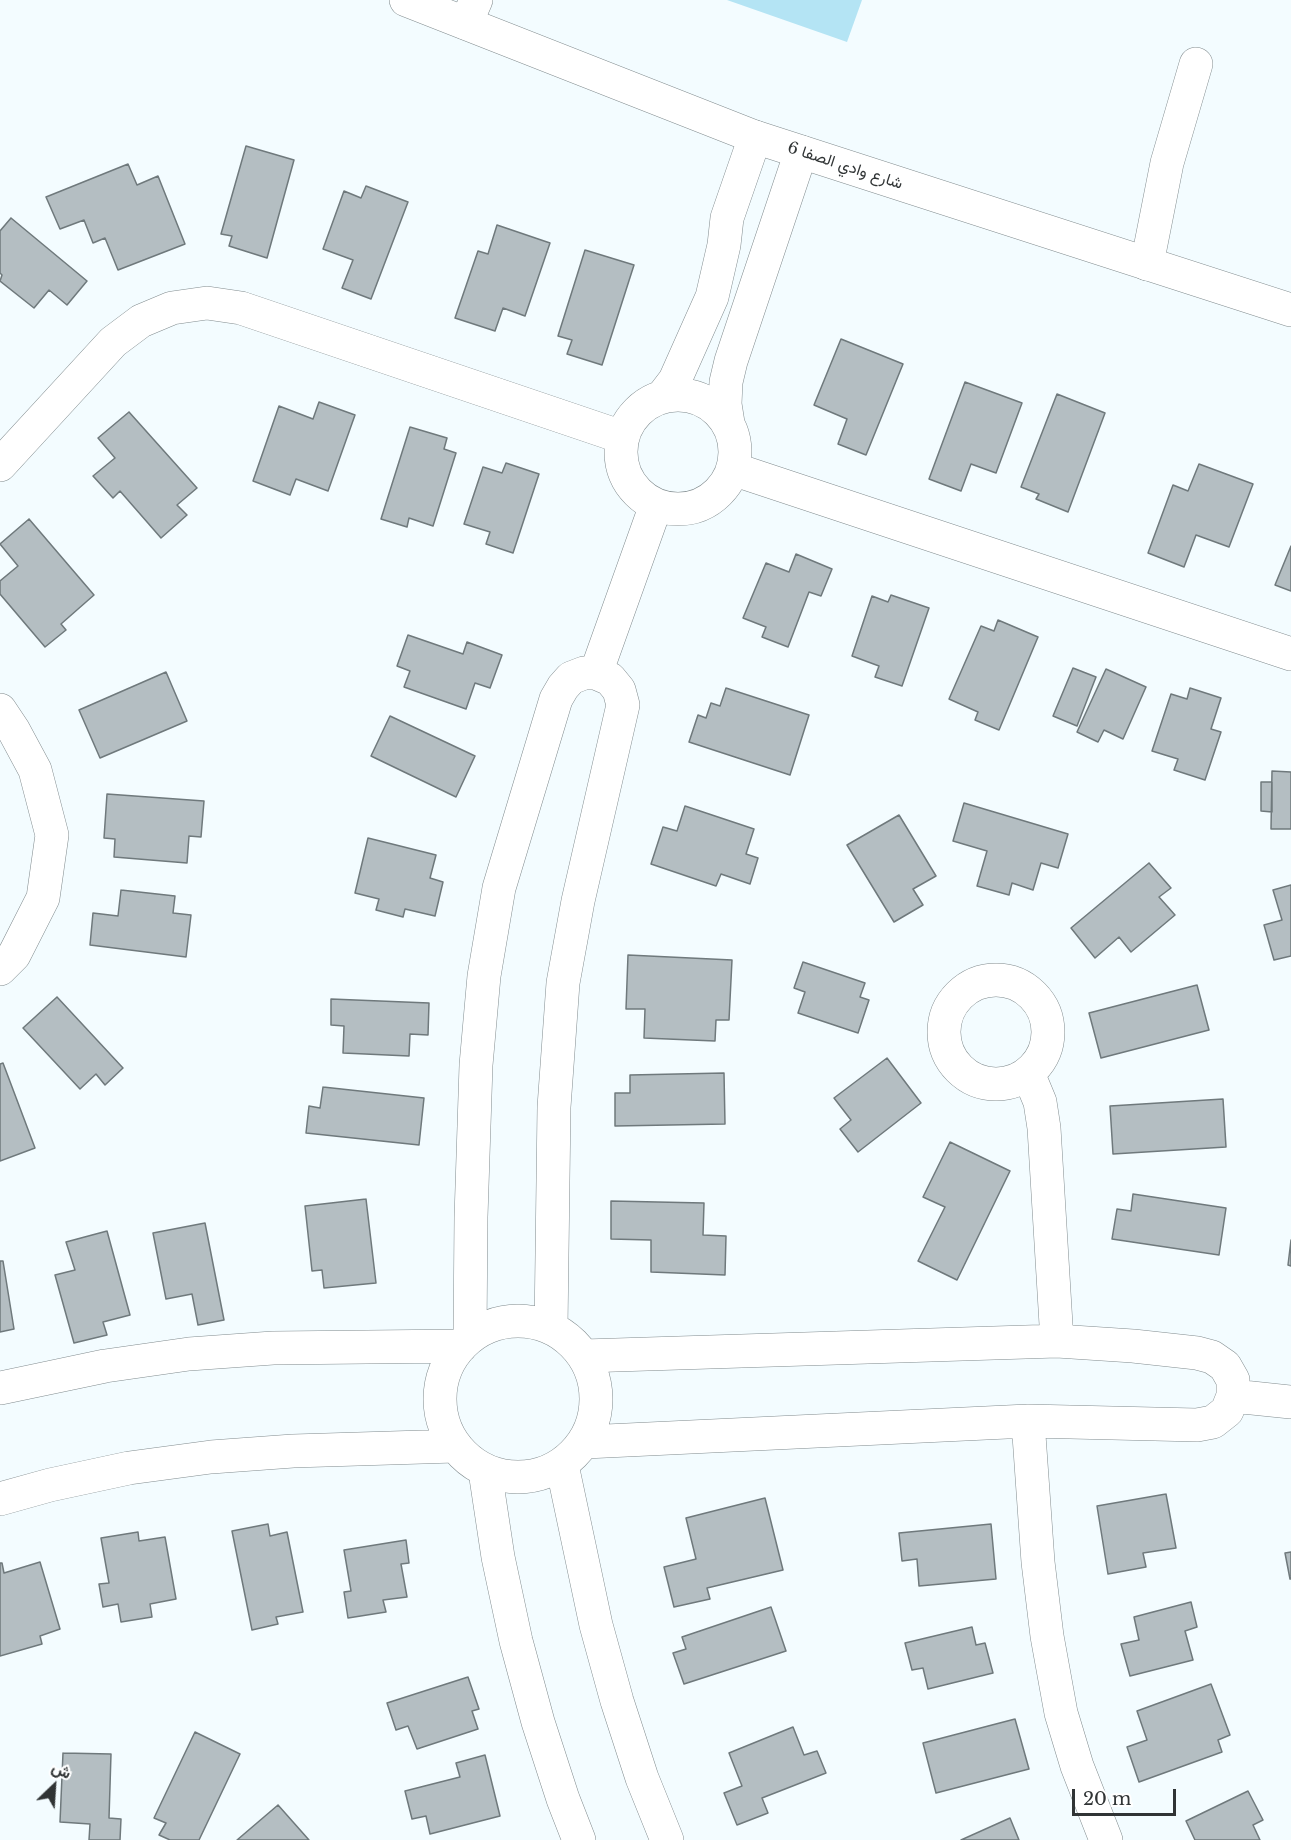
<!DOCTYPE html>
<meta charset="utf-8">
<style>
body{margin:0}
#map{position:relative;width:1291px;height:1840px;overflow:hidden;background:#f3fcff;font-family:"Libre Baskerville",Vazirmatn,serif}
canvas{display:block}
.north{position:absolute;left:24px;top:1756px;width:60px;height:60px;-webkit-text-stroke:4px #fff;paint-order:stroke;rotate:25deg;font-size:16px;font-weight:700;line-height:24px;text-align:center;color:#303435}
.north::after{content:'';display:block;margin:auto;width:21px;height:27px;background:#303435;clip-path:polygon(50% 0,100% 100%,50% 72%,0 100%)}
.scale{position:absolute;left:1072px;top:1789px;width:104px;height:27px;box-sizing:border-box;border:3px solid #303435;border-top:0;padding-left:8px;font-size:18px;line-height:21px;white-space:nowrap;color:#303435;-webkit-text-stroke:4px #fff;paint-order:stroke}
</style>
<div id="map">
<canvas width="1291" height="1840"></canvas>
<div class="north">ش</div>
<div class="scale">20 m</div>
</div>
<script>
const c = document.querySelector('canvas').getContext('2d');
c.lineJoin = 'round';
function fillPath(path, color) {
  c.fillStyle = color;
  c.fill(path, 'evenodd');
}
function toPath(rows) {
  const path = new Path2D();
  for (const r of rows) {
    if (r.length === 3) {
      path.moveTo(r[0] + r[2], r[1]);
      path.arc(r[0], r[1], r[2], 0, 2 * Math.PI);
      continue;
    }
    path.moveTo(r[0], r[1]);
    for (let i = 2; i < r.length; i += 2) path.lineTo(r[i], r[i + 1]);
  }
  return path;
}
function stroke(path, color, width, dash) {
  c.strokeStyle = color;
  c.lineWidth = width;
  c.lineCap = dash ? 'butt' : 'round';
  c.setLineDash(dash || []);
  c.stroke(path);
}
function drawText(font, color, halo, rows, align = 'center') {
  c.font = font + ' "Libre Baskerville",Vazirmatn,serif';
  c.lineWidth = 4.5;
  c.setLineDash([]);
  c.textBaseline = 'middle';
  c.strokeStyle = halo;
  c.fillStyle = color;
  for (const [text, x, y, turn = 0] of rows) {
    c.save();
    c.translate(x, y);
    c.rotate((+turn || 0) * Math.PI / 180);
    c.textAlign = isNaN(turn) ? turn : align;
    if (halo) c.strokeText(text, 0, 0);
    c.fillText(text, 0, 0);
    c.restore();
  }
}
const green = toPath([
 [727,0,862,0,847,42]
]);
const building = toPath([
 [246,146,294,160,267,258,229,246,232,236,221,234,246,146],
 [128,164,137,185,158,176,185,244,118,270,105,238,93,243,84,220,60,229,46,197,128,164],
 [366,186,408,202,371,299,342,288,353,260,323,249,344,191,361,198,366,186],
 [11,218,87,281,67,305,49,290,34,308,0,281,2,275,0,273,0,231,11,218],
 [497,225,550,243,525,316,503,308,495,331,455,318,478,251,488,254,497,225],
 [585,250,634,265,602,365,567,354,572,340,558,336,585,250],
 [841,339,903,364,866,455,838,444,847,419,814,405,841,339],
 [965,382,1022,403,996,473,971,464,961,491,929,479,965,382],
 [1057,394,1105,413,1068,512,1036,499,1039,494,1021,487,1057,394],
 [319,402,355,415,328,491,296,479,290,495,253,481,279,406,313,419,319,402],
 [129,412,197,488,177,505,187,515,161,538,120,491,113,498,93,476,115,458,98,438,129,412],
 [410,427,447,438,444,449,456,453,433,526,409,518,407,527,381,519,410,427],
 [506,463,539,474,513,553,486,544,490,532,464,524,483,467,502,473,506,463],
 [1199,464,1253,484,1229,547,1196,535,1184,567,1148,553,1173,485,1188,491,1199,464],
 [29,519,94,595,61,624,66,630,45,647,0,594,0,581,18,566,0,544,29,519],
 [1291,546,1291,591,1275,585,1291,546],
 [796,554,832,569,821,596,809,592,788,647,762,637,766,627,743,618,766,563,789,572,796,554],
 [891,595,929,608,902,686,875,677,879,666,852,656,872,596,888,602,891,595],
 [998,620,1038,637,999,730,975,720,978,712,949,699,981,626,994,631,998,620],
 [408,635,463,654,467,642,502,655,490,688,475,683,466,709,404,687,410,671,397,666,408,635],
 [1073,668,1096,677,1077,726,1053,716,1073,668],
 [1106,669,1146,687,1123,739,1104,730,1098,742,1077,732,1106,669],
 [166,672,187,721,100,758,79,710,166,672],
 [726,688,809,715,790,775,689,742,698,715,706,718,711,703,720,706,726,688],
 [1190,688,1221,698,1211,729,1221,732,1205,780,1174,770,1178,759,1152,751,1171,694,1187,699,1190,688],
 [390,716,475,756,456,797,371,756,390,716],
 [1272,771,1291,772,1291,829,1271,829,1272,771],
 [1261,782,1272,782,1272,812,1261,811,1261,782],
 [107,794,204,801,201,837,189,836,187,863,114,857,115,839,104,838,107,794],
 [964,803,1068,834,1058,868,1041,863,1033,890,1012,883,1009,895,977,886,987,851,953,841,964,803],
 [685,806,754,829,746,854,758,858,750,884,721,874,716,886,651,864,663,827,677,831,685,806],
 [899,815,936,876,913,889,923,905,894,922,847,845,899,815],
 [368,838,436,855,430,878,443,882,435,916,405,909,403,917,376,910,379,899,355,893,368,838],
 [1149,863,1171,888,1159,897,1175,915,1131,952,1119,937,1095,958,1071,928,1149,863],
 [1291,885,1291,956,1274,960,1264,925,1282,920,1273,890,1291,885],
 [121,890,175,896,173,913,191,915,186,957,90,945,93,913,118,916,121,890],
 [628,955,732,960,729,1020,716,1020,715,1041,644,1038,645,1009,626,1009,628,955],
 [803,962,865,983,860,997,869,1000,858,1033,798,1013,805,992,794,988,803,962],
 [1197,985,1209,1030,1101,1058,1089,1013,1197,985],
 [57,997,123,1068,105,1085,96,1074,80,1089,23,1028,57,997],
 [331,999,429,1003,428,1035,410,1034,409,1056,343,1053,344,1026,331,1025,331,999],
 [887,1058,921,1103,858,1152,840,1129,851,1120,834,1098,887,1058],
 [3,1063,35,1148,0,1161,0,1064,3,1063],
 [724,1073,725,1124,615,1126,615,1093,630,1093,630,1075,724,1073],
 [323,1087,424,1098,419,1145,306,1133,309,1106,320,1108,323,1087],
 [1223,1099,1226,1147,1113,1154,1110,1106,1223,1099],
 [950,1142,1010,1171,957,1280,918,1261,945,1207,923,1197,950,1142],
 [1133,1194,1226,1208,1219,1255,1112,1239,1117,1209,1131,1211,1133,1194],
 [366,1199,376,1283,324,1288,322,1270,312,1271,305,1206,366,1199],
 [611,1201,704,1203,703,1235,726,1236,725,1275,651,1272,651,1240,611,1239,611,1201],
 [205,1223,224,1320,198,1325,192,1294,166,1299,153,1233,205,1223],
 [107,1231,130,1315,103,1322,107,1335,74,1343,55,1275,75,1270,66,1242,107,1231],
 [1291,1240,1291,1266,1288,1265,1291,1240],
 [0,1261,3,1261,14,1329,0,1332,0,1261],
 [1166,1494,1176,1548,1143,1553,1146,1567,1108,1574,1097,1506,1166,1494],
 [765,1498,783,1570,707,1588,710,1599,674,1607,664,1567,696,1559,686,1518,765,1498],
 [268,1524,270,1536,287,1532,303,1612,276,1617,278,1624,252,1630,232,1531,268,1524],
 [991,1524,996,1579,919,1586,917,1559,902,1561,899,1533,991,1524],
 [138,1532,139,1541,165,1537,176,1599,150,1604,152,1617,121,1622,118,1604,103,1607,99,1584,109,1583,101,1538,138,1532],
 [406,1540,409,1563,401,1564,407,1597,383,1600,386,1612,348,1618,344,1592,351,1591,344,1550,406,1540],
 [1291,1552,1291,1579,1290,1579,1285,1553,1291,1552],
 [40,1562,60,1629,40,1636,42,1644,0,1656,0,1563,2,1563,4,1573,40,1562],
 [1191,1602,1197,1627,1185,1631,1193,1660,1130,1676,1121,1644,1139,1640,1134,1617,1191,1602],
 [771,1607,786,1651,684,1684,673,1653,686,1649,682,1637,771,1607],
 [972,1627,976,1645,985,1643,993,1673,928,1689,923,1668,912,1670,905,1643,972,1627],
 [468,1677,479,1709,472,1711,478,1729,417,1749,408,1726,396,1730,387,1703,468,1677],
 [1211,1684,1230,1735,1218,1740,1222,1752,1139,1782,1127,1747,1147,1740,1137,1711,1211,1684],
 [1015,1719,1029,1769,936,1793,923,1743,1015,1719],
 [793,1727,804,1755,817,1751,826,1773,762,1798,768,1813,737,1825,724,1793,742,1786,729,1753,793,1727],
 [195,1732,240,1754,199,1840,170,1840,159,1835,166,1823,154,1818,195,1732],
 [63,1753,111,1754,109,1818,121,1819,120,1840,89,1840,90,1824,60,1822,63,1753],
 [485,1755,500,1816,430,1834,426,1816,412,1819,405,1791,460,1777,456,1763,485,1755],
 [1248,1791,1263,1820,1253,1825,1260,1840,1195,1840,1186,1821,1248,1791],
 [278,1805,309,1840,237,1840,278,1805],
 [1010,1818,1019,1840,961,1840,1010,1818]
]);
const minor = toPath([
 [466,23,476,0],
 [1147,264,1167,163,1196,64],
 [678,452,57],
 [662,397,675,380,712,297,724,245,727,218,755,137],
 [728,423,725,404,726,382,731,361,801,152],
 [0,465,113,342,141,321,172,308,207,303,241,308,622,437],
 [733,469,1291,654],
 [596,673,656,505],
 [0,710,14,731,35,770,52,835,43,898,14,955,0,969],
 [996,1032,52],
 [1028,1073,1040,1102,1044,1128,1057,1341],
 [518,1399,78],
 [470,1336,471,1217,476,1065,484,976,499,888,556,699,563,687,571,678,584,673,596,673,610,679,619,690,623,705,578,901,563,983,554,1107,551,1328],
 [584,1356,1057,1341,1133,1346,1197,1353,1212,1357,1225,1366,1233,1380,1233,1396,1227,1411,1213,1422,1197,1425,1028,1421,585,1442],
 [0,1388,105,1366,189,1354,273,1348,461,1346],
 [1233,1396,1291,1402],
 [1028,1421,1038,1562,1047,1636,1061,1713,1077,1766,1106,1840],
 [562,1465,596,1625,617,1701,642,1778,667,1840],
 [485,1471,498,1557,516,1641,538,1722,563,1799,579,1840],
 [0,1499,50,1485,129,1468,211,1457,293,1451,455,1446]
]);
const major = toPath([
 [406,0,755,137,1291,310]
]);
const streetNames = [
 ["شارع وادي الصفا 6",845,166,18]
];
fillPath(green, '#b4e4f4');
fillPath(building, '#b4bec2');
stroke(building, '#6f797c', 1.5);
stroke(minor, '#828c8f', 34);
stroke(major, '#828c8f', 34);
stroke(minor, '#fff', 33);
stroke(major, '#fff', 33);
drawText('16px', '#303435', '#fff', streetNames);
</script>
